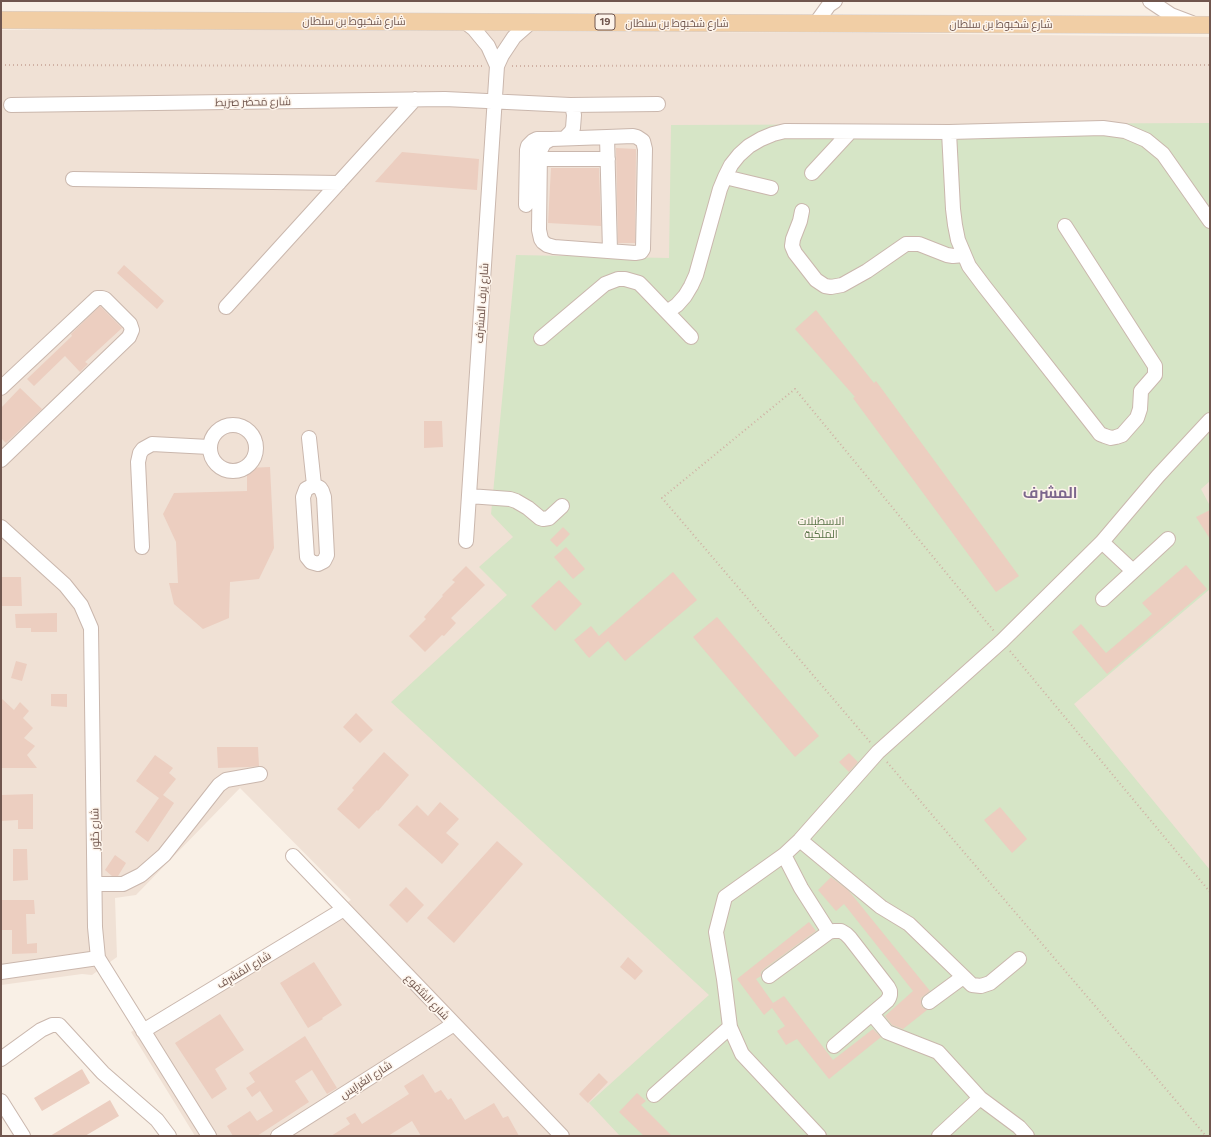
<!DOCTYPE html>
<meta charset="utf-8">
<style>
body{margin:0}
#map{position:relative;width:1211px;height:1137px;overflow:hidden;background:#f9f0e6;font-family:Commissioner,sans-serif}
canvas{display:block}
.frame{position:absolute;inset:0;border:2px solid #70564e;pointer-events:none}
</style>
<div id="map">
<canvas width="1211" height="1137"></canvas>
<div class="frame"></div>
</div>
<script>
const c = document.querySelector('canvas').getContext('2d');
c.lineJoin = 'round';
function fillPath(path, color) {
  c.fillStyle = color;
  c.fill(path, 'evenodd');
}
function toPath(rows) {
  const path = new Path2D();
  for (const r of rows) {
    if (r.length === 3) {
      path.moveTo(r[0] + r[2], r[1]);
      path.arc(r[0], r[1], r[2], 0, 2 * Math.PI);
      continue;
    }
    path.moveTo(r[0], r[1]);
    for (let i = 2; i < r.length; i += 2) path.lineTo(r[i], r[i + 1]);
  }
  return path;
}
function stroke(path, color, width, dash) {
  c.strokeStyle = color;
  c.lineWidth = width;
  c.lineCap = dash ? 'butt' : 'round';
  c.setLineDash(dash || []);
  c.stroke(path);
}
function drawText(font, color, halo, rows, align = 'center') {
  c.font = font + ' Commissioner,Cairo,sans-serif';
  c.lineWidth = 3;
  c.setLineDash([]);
  c.textBaseline = 'middle';
  c.strokeStyle = halo;
  c.fillStyle = color;
  for (const [text, x, y, turn = 0] of rows) {
    c.save();
    c.translate(x, y);
    c.rotate((+turn || 0) * Math.PI / 180);
    c.textAlign = isNaN(turn) ? turn : align;
    if (halo) c.strokeText(text, 0, 0);
    c.fillText(text, 0, 0);
    c.restore();
  }
}
const residential = toPath([
 [89,29,865,33,1210,37,1210,1136,195,1136,131,1032,351,900,240,788,136,895,115,898,117,957,92,975,82,974,1,985,1,30]
]);
const green = toPath([
 [1210,123,1210,481,1201,489,1210,506,1210,589,1074,704,1210,870,1210,1136,620,1136,589,1103,709,995,391,702,507,595,479,567,513,537,491,514,516,255,669,258,671,125]
]);
const building = toPath([
 [616,148,636,149,636,150,635,243,618,243],
 [402,152,479,159,477,190,375,182],
 [551,168,599,168,601,226,548,223],
 [124,265,164,301,157,309,117,273],
 [100,306,122,328,85,362,88,364,80,372,65,356,34,386,27,379,72,336,71,334],
 [816,310,874,383,876,381,1019,576,996,592,853,398,855,397,795,329],
 [20,388,42,409,6,443,1,438,1,408],
 [424,421,442,421,443,447,424,448],
 [270,467,274,548,259,579,230,582,229,618,203,629,174,604,169,583,178,583,176,542,163,514,174,493,247,491,247,468],
 [1210,510,1210,539,1196,517],
 [563,527,570,534,557,547,550,540],
 [566,547,585,569,573,579,554,557],
 [1186,565,1207,589,1107,674,1072,632,1081,624,1106,653,1152,614,1142,603],
 [466,566,485,585,451,618,456,623,444,636,442,635,425,652,409,636,426,619,424,617,443,596,442,595,455,582,452,580],
 [673,572,697,600,625,661,608,641,589,658,574,640,591,626,599,636],
 [1,577,21,577,22,606,1,606],
 [559,580,582,604,555,631,531,606],
 [57,613,57,632,31,632,31,628,16,628,15,614],
 [717,617,819,736,795,757,693,637],
 [16,661,27,664,22,681,11,678],
 [51,694,67,694,67,707,51,706],
 [1,698,14,710,20,702,29,711,23,718,33,728,24,738,35,746,27,755,37,768,1,768],
 [356,713,373,730,360,743,343,727],
 [217,747,258,747,259,766,249,767,218,768],
 [384,752,409,775,378,811,377,810,359,829,337,809,354,790,352,788],
 [849,753,858,762,849,772,839,762],
 [155,755,173,768,169,773,176,779,163,795,174,803,148,842,135,832,159,798,136,781],
 [33,794,33,829,18,829,18,820,1,821,1,795],
 [440,802,459,819,446,833,459,844,442,864,398,825,417,805,428,816],
 [1000,807,1027,839,1012,853,984,820],
 [497,841,523,864,454,943,427,918],
 [13,849,27,849,28,880,13,881],
 [115,855,126,863,118,876,112,876,105,870],
 [831,877,848,890,853,896,930,991,921,998,921,1003,922,1007,927,1010,903,1029,892,1025,885,1016,913,991,844,904,836,911,818,890],
 [406,887,424,905,407,923,389,905],
 [1,900,34,900,35,914,26,914,27,944,37,943,37,953,12,954,12,930,1,930],
 [809,922,816,931,764,969,761,972,761,976,756,979,773,1003,784,996,833,1060,873,1029,881,1037,829,1079,797,1039,786,1045,777,1031,785,1026,772,1008,764,1015,737,979],
 [628,957,643,971,635,980,620,967],
 [314,962,342,1005,322,1018,323,1019,308,1028,280,983],
 [220,1014,244,1050,215,1069,227,1089,212,1099,175,1043],
 [305,1036,337,1088,327,1094,312,1070,295,1081,309,1102,257,1136,233,1136,227,1126,250,1111,257,1121,273,1111,260,1091,252,1097,246,1088,255,1082,249,1073],
 [82,1069,90,1083,42,1111,34,1098],
 [599,1073,608,1082,588,1103,579,1094],
 [423,1074,435,1093,441,1090,448,1100,451,1098,465,1120,494,1103,503,1118,508,1116,519,1136,421,1136,412,1121,388,1136,331,1136,350,1124,346,1118,355,1113,362,1124,409,1094,404,1086],
 [637,1093,646,1101,641,1105,672,1136,644,1136,619,1112],
 [110,1100,119,1116,85,1136,50,1136]
]);
const path = toPath([
 [1,65,484,66],
 [512,66,1210,65],
 [1010,651,1210,892],
 [870,742,662,498,795,389,994,631],
 [887,762,1206,1136]
]);
const minor = toPath([
 [1150,1,1171,15,1192,23],
 [465,22,474,29,488,46,497,66],
 [816,23,829,5,835,1],
 [11,105,445,99,570,105,658,104],
 [949,132,953,209,955,225,958,240,969,266,984,286,1097,430,1100,434,1105,436,1111,438,1116,437,1122,435,1137,418,1140,409,1141,391,1155,375,1155,366,1065,226],
 [607,137,610,251],
 [565,138,571,132,573,128,574,115,573,110,570,105],
 [540,159,608,159],
 [812,173,850,132],
 [725,177,771,188],
 [73,179,339,183],
 [526,205,527,150,528,146,533,141,537,139,551,139,607,137,633,136,637,137,643,141,645,149,643,249,641,252,635,253,554,247,547,245,543,242,541,239,539,230,540,151,544,143,551,139],
 [802,211,800,221,793,239,792,246,795,253,816,280,825,286,831,287,842,285,867,271,906,244,919,244,947,255,953,256,964,255],
 [226,307,415,99],
 [667,312,677,305,685,296,691,286,696,275,720,189,725,177,731,165,739,155,749,146,761,139,773,134,785,131,949,132,1103,128,1125,131,1146,140,1163,154,1210,221],
 [541,338,605,284,618,279,625,279,639,283,644,288,691,337],
 [1,388,97,298,102,298,105,299,130,324,132,330,129,337,1,460],
 [233,448,23],
 [309,438,314,485],
 [314,485,320,488,322,491,324,497,327,555,324,561,318,564,311,562,307,557,303,497,306,489,314,485],
 [469,496,510,499,516,501,528,508,540,518,543,519,549,518,562,506],
 [1,527,65,585,81,605,91,628,95,927,98,958,209,1136],
 [466,541,497,66,502,55,514,37,531,22],
 [1102,542,1133,571],
 [142,547,138,462,140,453,143,449,152,444,209,447],
 [1103,599,1168,539],
 [800,840,881,907,909,924,972,985,981,986,990,983,1019,959],
 [784,855,801,888,829,932],
 [293,856,562,1136],
 [95,884,123,884,141,875,164,855,219,785,226,780,260,774],
 [1,972,98,958],
 [769,976,829,932,834,931,841,931,846,934,850,938,888,987,890,991,890,995,889,998,887,1001,834,1046],
 [929,1002,963,977],
 [872,1014,887,1032,938,1052,980,1098,1019,1127,1027,1136],
 [143,1031,344,909],
 [1,1059,41,1030,52,1025,59,1025,103,1073,157,1120,169,1136],
 [654,1095,730,1027],
 [1,1101,23,1136],
 [278,1136,454,1024],
 [819,1136,742,1054,730,1027,724,979,716,932,725,897,784,855,800,840,878,752,1002,641,1102,542,1158,476,1210,420],
 [939,1136,980,1098]
]);
const major = toPath([
 [1,20,1210,25]
]);
const shields = [
 [605,22,20]
];
const shieldNames = [
 ["19",605,22]
];
const streetNames = [
 ["شارع شخبوط بن سلطان",354,21],
 ["شارع شخبوط بن سلطان",677,23],
 ["شارع شخبوط بن سلطان",1001,24],
 ["شارع مَحضَر صِرَيط",253,102,-1],
 ["شارع يَرف المشرف",482,303,-86],
 ["شارع خَنُّور",95,829,-91],
 ["شارع المُشرِف",244,970,-31],
 ["شارع الشُّمُوع",427,997,46],
 ["شارع الغَرايِس",366,1080,-33]
];
const parkNames = [
 ["الاسطبلات",821,521],
 ["الملكية",821,534]
];
const districtNames = [
 ["المشرف",1050,493]
];
fillPath(residential, '#f0e1d5');
fillPath(green, '#d6e5c6');
fillPath(building, '#eccec0');
stroke(minor, '#cab7ad', 16);
stroke(major, '#d4ccca', 18);
stroke(path, '#d0b1a4', 2, [1, 3]);
stroke(minor, '#fff', 14);
stroke(major, '#f1cea5', 17);
for (const [x, y, w] of shields) {
  const box = new Path2D();
  box.roundRect(x - w / 2, y - 8, w, 16, 3);
  c.fillStyle = '#fdf4eb';
  c.fill(box);
  stroke(box, '#70564e', 1);
}
drawText('bold 10px', '#70564e', null, shieldNames);
drawText('11px', '#70564e', '#fdf4eb', streetNames);
drawText('11px', '#597447', '#fdf4eb', parkNames);
drawText('bold 15px', '#7b668c', '#fdf4eb', districtNames);
</script>
